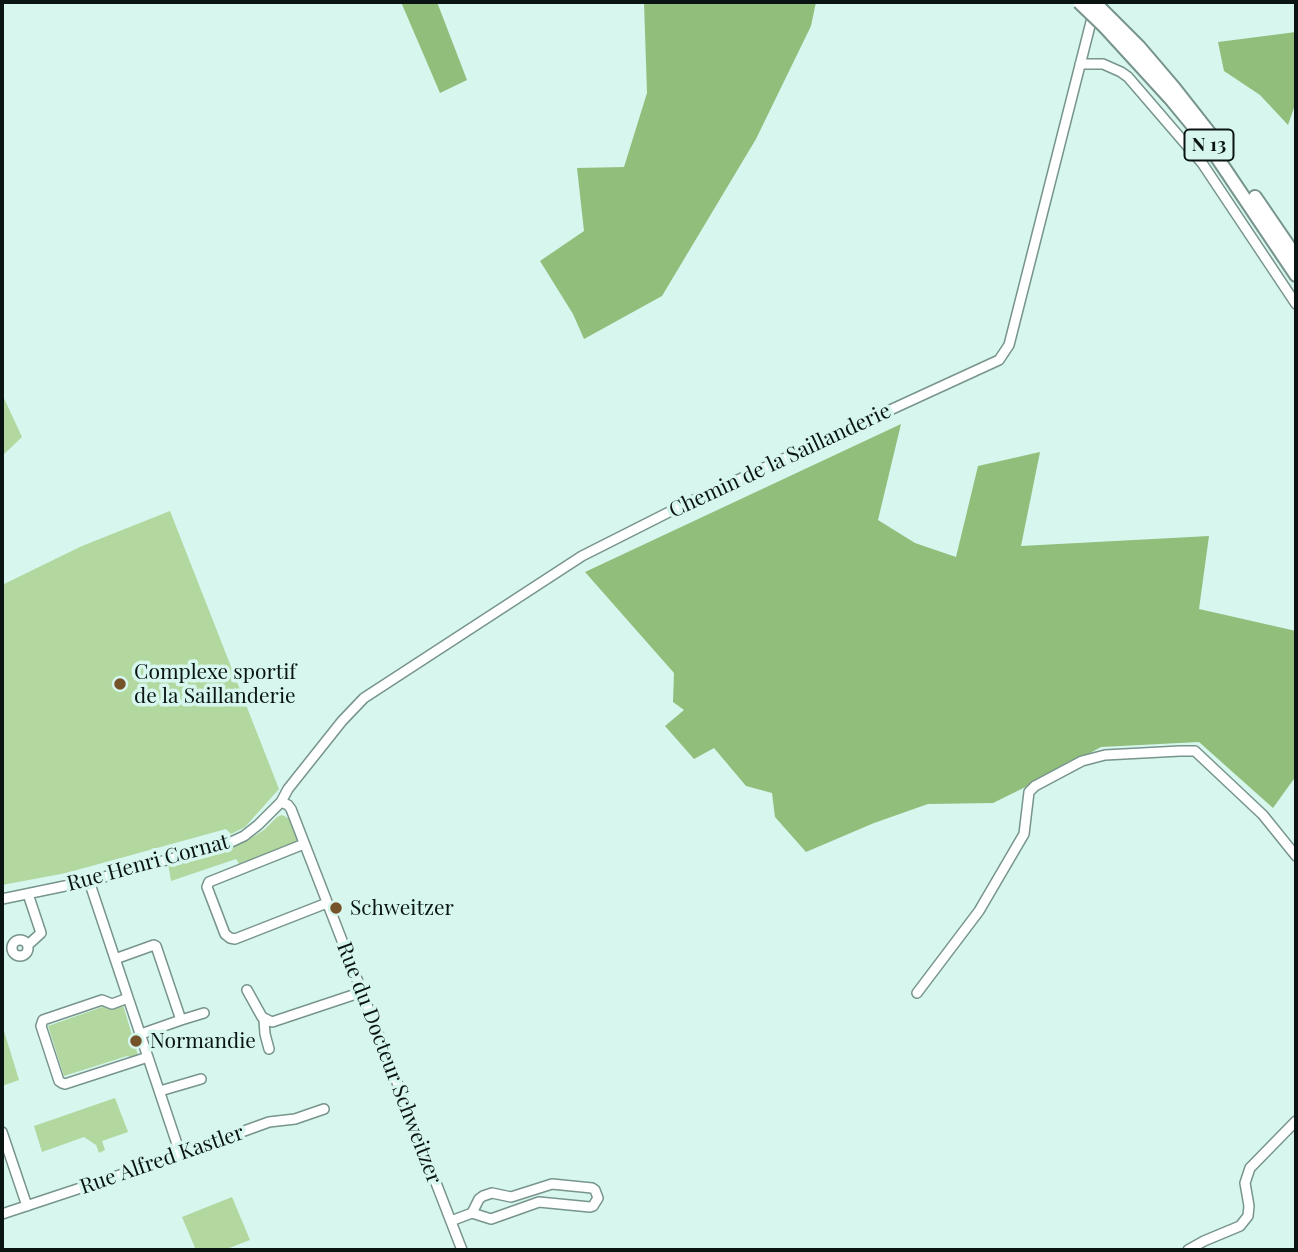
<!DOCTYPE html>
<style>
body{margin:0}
#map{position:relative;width:1298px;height:1252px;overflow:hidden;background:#d6f6ee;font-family:"Playfair Display",serif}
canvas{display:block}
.frame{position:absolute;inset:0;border:4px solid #0a1513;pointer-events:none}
</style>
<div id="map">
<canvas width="1298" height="1252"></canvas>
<div class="frame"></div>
</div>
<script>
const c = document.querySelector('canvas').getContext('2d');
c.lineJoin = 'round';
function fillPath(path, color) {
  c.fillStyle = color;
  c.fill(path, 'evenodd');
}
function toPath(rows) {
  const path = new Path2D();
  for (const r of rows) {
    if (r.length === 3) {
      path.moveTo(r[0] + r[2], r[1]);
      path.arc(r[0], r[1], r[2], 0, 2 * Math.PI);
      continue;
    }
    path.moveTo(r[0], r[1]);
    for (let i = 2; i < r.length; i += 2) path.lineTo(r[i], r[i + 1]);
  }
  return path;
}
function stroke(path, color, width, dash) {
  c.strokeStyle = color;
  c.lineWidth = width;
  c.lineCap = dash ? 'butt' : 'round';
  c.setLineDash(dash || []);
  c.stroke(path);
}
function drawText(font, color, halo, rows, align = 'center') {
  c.font = font + ' "Playfair Display",serif';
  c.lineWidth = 7;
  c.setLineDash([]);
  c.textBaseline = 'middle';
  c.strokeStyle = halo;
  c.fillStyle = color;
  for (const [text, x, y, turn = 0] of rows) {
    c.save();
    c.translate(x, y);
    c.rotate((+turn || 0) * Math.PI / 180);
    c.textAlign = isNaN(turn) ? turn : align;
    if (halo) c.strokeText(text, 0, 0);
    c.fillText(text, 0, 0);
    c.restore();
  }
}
const green = toPath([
 [2,394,22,437,2,456],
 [170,511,279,789,245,827,231,834,226,829,66,873,2,885,2,585,82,546],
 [282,815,290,819,298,840,298,842,239,864,236,859,171,881,168,863,224,849,248,840,264,830,277,817],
 [121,1005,123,1005,138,1055,130,1057,127,1056,64,1076,48,1026,105,1006,114,1009],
 [2,1031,4,1031,19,1080,2,1086],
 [115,1098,128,1132,102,1141,105,1150,99,1153,96,1145,84,1137,42,1152,34,1126],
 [232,1197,250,1240,224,1250,196,1250,182,1217]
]);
const forest = toPath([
 [401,2,437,2,467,80,440,93],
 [644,2,816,2,811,26,756,139,662,296,584,339,573,314,540,261,584,231,577,168,624,167,647,93],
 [1296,32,1296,102,1288,125,1260,95,1224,71,1218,42],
 [901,424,878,520,915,543,956,557,978,466,1040,452,1021,546,1209,536,1199,609,1296,631,1296,776,1273,808,1199,742,1101,747,1050,775,993,803,928,804,874,823,806,852,775,817,772,793,746,786,714,748,694,759,665,726,684,710,673,702,674,673,585,572]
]);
const minor = toPath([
 [1080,64,1103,64,1121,72,1128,77,1202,163,1296,304],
 [281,802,288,805,291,809,462,1250],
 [304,844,209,882,207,887,225,934,230,938,235,939,327,903],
 [89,881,180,1153],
 [2,899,89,881,229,843,244,836,258,825,281,802,288,789,342,721,364,698,582,556,681,506,999,360,1009,345,1094,10],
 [20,948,8],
 [28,945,41,933,28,894],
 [115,959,154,945,156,946,181,1020,141,1034],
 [247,990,262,1017,272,1022,362,992],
 [917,993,979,911,1024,834,1029,792,1035,786,1082,761,1105,755,1180,751,1195,751,1263,815,1296,856],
 [128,998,112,1004,102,1000,43,1020,41,1026,59,1081,62,1083,65,1084,148,1057],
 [181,1020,204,1013],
 [264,1020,265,1034,269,1049],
 [160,1091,201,1079],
 [2,1132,27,1206],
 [2,1214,153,1164,269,1122,295,1119,324,1109],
 [451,1221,472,1213,491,1219,539,1202,590,1207,593,1206,598,1198,595,1190,592,1188,552,1184,511,1197,492,1193,483,1196,479,1199,472,1213],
 [1188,1250,1204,1241,1240,1226,1248,1216,1249,1206,1245,1183,1250,1168,1296,1121]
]);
const highway = toPath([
 [1112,20,1139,47,1174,88,1225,153],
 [1105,27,1170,98,1208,144,1296,275],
 [1255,197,1296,257]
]);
const highwayBridge = toPath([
 [1079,2,1105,27],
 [1094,2,1112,20]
]);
const markers = [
 [120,684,7,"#74532a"],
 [336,908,7,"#74532a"],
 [136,1041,7,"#74532a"]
];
const shields = [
 [1209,145,49]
];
const shieldNames = [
 ["N 13",1209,145]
];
const streetNames = [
 ["Chemin de la Saillanderie",780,461,-25],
 ["Rue Henri Cornat",148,863,-15],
 ["Rue du Docteur Schweitzer",389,1063,69],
 ["Rue Alfred Kastler",162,1160,-19]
];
const poiNames = [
 ["Complexe sportif",134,672],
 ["de la Saillanderie",134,696],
 ["Schweitzer",350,908],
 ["Normandie",150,1041]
];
fillPath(green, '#b2d79f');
fillPath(forest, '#92be7c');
stroke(minor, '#77948d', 12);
stroke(highway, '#77948d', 16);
stroke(minor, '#fff', 9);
stroke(highway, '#fff', 12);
stroke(highwayBridge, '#77948d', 16, []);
stroke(highwayBridge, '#fff', 12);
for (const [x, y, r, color] of markers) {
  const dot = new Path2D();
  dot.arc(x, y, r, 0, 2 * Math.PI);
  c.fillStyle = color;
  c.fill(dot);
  stroke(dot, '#d6f6ee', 2.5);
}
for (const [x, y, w] of shields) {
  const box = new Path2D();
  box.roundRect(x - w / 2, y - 15.5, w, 31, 5);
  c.fillStyle = '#d6f6ee';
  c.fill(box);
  stroke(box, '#0a1513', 2);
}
drawText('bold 19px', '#0a1513', null, shieldNames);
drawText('21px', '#0a1513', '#d6f6ee', streetNames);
drawText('21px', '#0a1513', '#d6f6ee', poiNames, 'left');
</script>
